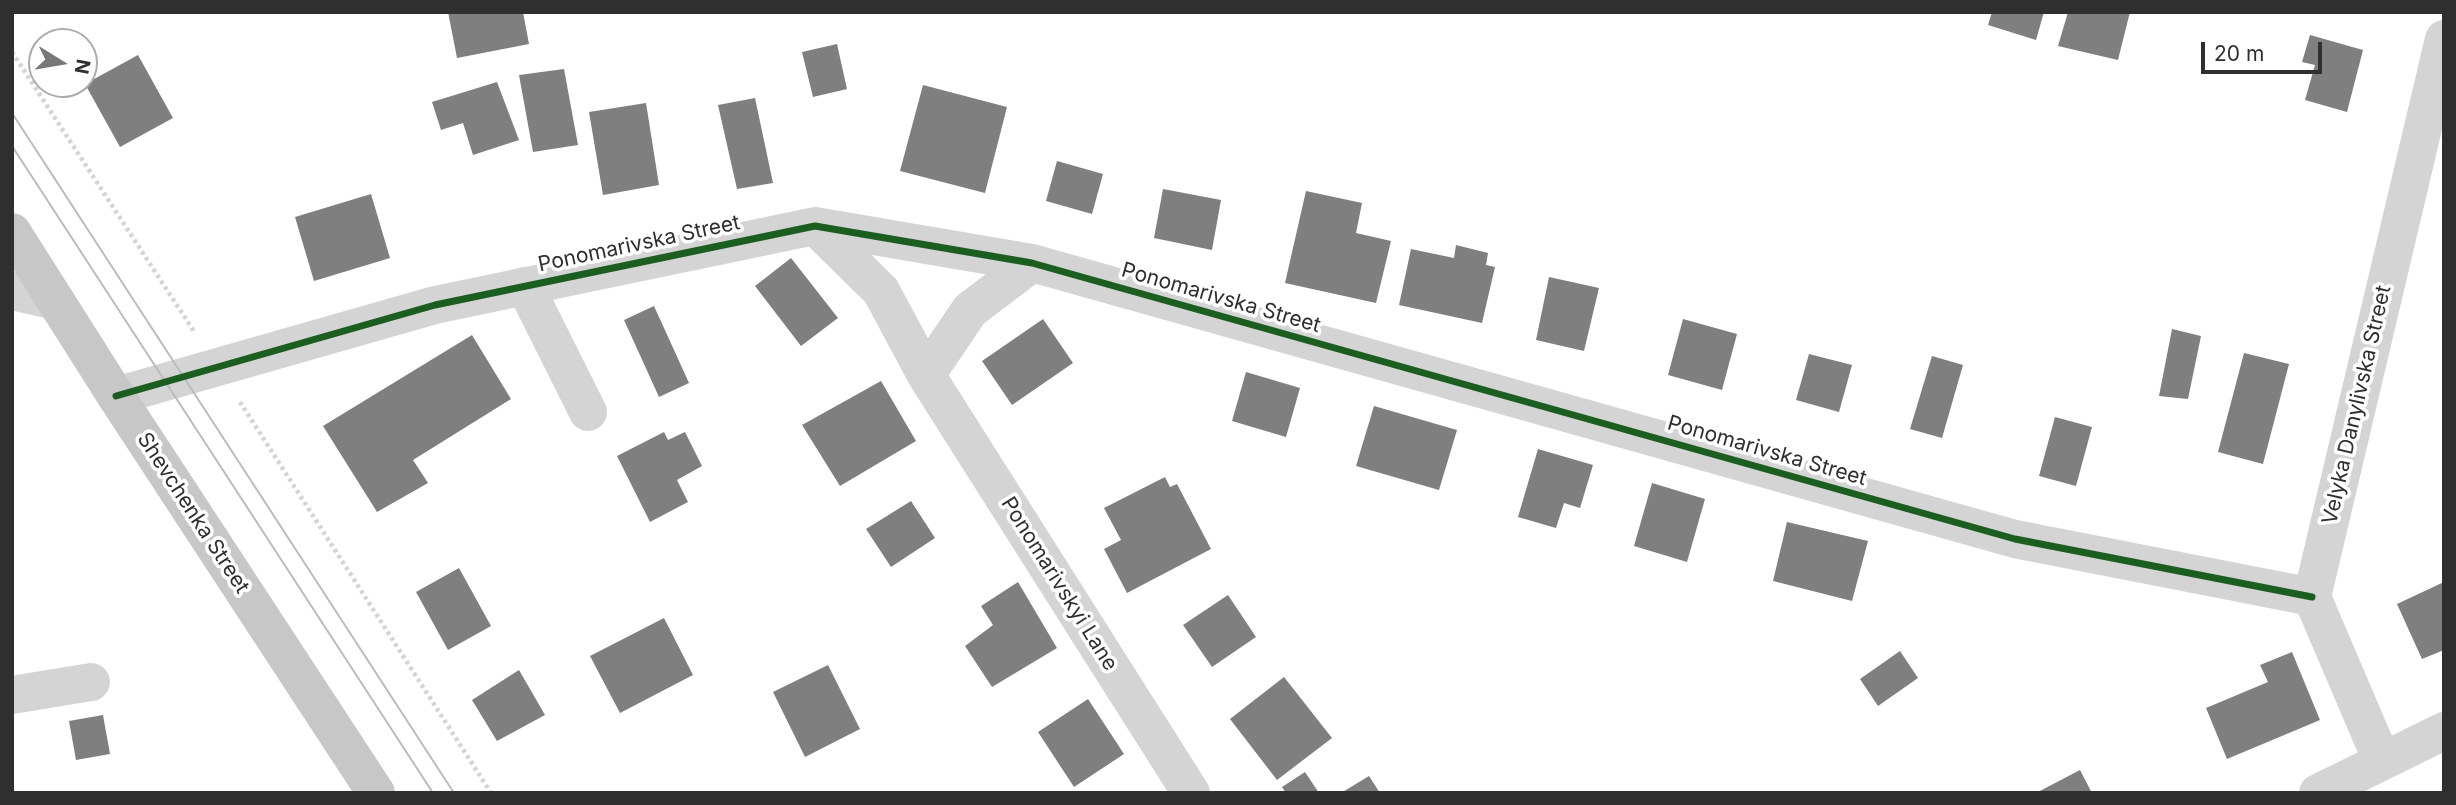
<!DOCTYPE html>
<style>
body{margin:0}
#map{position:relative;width:2456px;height:805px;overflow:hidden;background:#fff;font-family:Inter,sans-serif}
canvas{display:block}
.frame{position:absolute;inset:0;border:14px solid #2f2f2f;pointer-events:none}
.north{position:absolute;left:28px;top:28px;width:70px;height:70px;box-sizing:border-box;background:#fff;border:2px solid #acacac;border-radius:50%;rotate:101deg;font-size:19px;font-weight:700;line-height:28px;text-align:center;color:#2f2f2f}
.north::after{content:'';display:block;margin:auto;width:24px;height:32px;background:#787878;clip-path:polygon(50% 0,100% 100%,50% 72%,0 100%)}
.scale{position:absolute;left:2201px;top:42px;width:121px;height:32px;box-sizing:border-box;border:4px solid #2f2f2f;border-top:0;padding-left:9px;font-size:21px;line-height:24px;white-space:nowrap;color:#2f2f2f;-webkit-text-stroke:5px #fff;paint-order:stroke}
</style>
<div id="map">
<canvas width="2456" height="805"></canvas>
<div class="frame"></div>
<div class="north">N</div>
<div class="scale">20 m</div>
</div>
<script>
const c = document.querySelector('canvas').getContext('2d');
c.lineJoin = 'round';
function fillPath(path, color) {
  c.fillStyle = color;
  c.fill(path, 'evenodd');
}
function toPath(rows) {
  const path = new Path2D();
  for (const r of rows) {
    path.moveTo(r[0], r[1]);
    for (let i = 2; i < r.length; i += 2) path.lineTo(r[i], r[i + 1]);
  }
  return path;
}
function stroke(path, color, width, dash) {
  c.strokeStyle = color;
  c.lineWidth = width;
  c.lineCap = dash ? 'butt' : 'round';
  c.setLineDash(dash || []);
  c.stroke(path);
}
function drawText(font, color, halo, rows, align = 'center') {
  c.font = font + ' Inter,sans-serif';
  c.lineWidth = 7;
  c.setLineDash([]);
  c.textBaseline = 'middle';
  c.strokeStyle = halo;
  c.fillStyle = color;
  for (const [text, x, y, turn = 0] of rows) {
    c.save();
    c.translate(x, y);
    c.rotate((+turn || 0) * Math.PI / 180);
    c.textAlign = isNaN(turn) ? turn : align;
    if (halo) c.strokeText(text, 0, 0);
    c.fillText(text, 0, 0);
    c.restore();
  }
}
const building = toPath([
 [448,12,523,12,529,44,457,58],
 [1992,12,2044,12,2036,40,1988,25],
 [2068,12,2130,12,2118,60,2058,46],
 [2310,35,2363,50,2347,112,2305,100,2315,65,2302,62],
 [837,44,847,89,813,97,802,52],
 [138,55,173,118,120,147,85,84],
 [564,69,578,145,533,152,519,75],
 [497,82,519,140,473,155,463,123,441,130,432,102],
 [923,85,1007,107,985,193,900,171],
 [755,98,773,183,737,189,718,105],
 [646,103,659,185,603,195,589,112],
 [1057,161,1103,174,1092,214,1046,201],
 [1163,189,1221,200,1212,250,1154,238],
 [1306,191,1362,203,1356,233,1391,241,1376,303,1285,283],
 [371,194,390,258,314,281,295,217],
 [1456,245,1488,253,1486,265,1495,267,1482,323,1399,305,1411,249,1454,258],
 [791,258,838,318,801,346,755,286],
 [1549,277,1599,288,1584,351,1536,340],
 [654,306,689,383,659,397,624,320],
 [1043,319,1073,363,1012,405,982,361],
 [1683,319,1737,334,1722,390,1668,375],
 [2172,329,2201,336,2188,399,2159,396],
 [472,335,511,399,413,460,428,483,377,512,323,426],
 [2244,353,2289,364,2263,464,2218,452],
 [1809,354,1852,365,1839,412,1796,400],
 [1932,356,1963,365,1942,438,1910,429],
 [1246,372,1300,388,1286,437,1232,421],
 [881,381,916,441,840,486,802,425],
 [1374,406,1457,430,1439,490,1356,466],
 [2055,417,2092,427,2076,486,2039,476],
 [664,432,668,440,685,432,702,466,677,480,688,502,650,522,617,456],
 [1538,449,1593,465,1580,508,1564,503,1556,528,1518,517],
 [1165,477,1170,487,1177,484,1211,549,1127,593,1104,549,1121,540,1104,508],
 [1652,483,1705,499,1687,562,1634,546],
 [911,501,935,538,891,567,866,529],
 [1787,522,1868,541,1852,601,1773,581],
 [459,568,491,626,448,650,416,592],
 [1018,582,1057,648,992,687,965,646,993,625,981,606],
 [2444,582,2444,650,2422,659,2397,604],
 [1228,595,1256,637,1212,667,1183,625],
 [664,618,693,675,620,713,590,656],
 [1900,651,1918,678,1878,706,1860,679],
 [2292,652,2320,720,2227,759,2206,708,2268,682,2260,665],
 [828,665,860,729,805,757,773,692],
 [519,670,545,715,497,741,472,700],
 [1284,677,1332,738,1277,780,1230,719],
 [1088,699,1124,754,1074,787,1038,732],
 [103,715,110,754,76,760,69,721],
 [2080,770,2092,793,2036,793],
 [1305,772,1319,793,1286,793,1282,787],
 [1369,776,1380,793,1341,793]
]);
const path = toPath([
 [12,52,195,333],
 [240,402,491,793]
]);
const minor = toPath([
 [815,226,881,291,926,375,1191,793],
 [525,286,588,412],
 [12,291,56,301],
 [926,375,970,310,1032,263],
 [116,396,435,305,815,226,1032,263,2015,539,2312,597],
 [12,695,91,682],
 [2382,761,2312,597,2444,39],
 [2318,793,2444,731]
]);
const major = toPath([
 [12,232,116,396,376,793]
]);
const tram = toPath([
 [12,113,454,793],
 [12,146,433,793]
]);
const cycleway = toPath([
 [116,396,435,305,815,226,1032,263,2015,539,2312,597]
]);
const streetNames = [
 ["Ponomarivska Street",639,244,-12],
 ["Ponomarivska Street",1221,298,16],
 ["Velyka Danylivska Street",2357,405,-77],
 ["Ponomarivska Street",1767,451,16],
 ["Shevchenka Street",193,513,57],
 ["Ponomarivskyi Lane",1059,584,58]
];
fillPath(building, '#7f7f7f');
stroke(path, '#d4d4d4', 4.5, [3.5, 3.5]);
stroke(minor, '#d4d4d4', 38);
stroke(major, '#c7c7c7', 38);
stroke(tram, '#bbb', 2);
stroke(cycleway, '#1b5e20', 7);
drawText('21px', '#2f2f2f', '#fff', streetNames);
</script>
